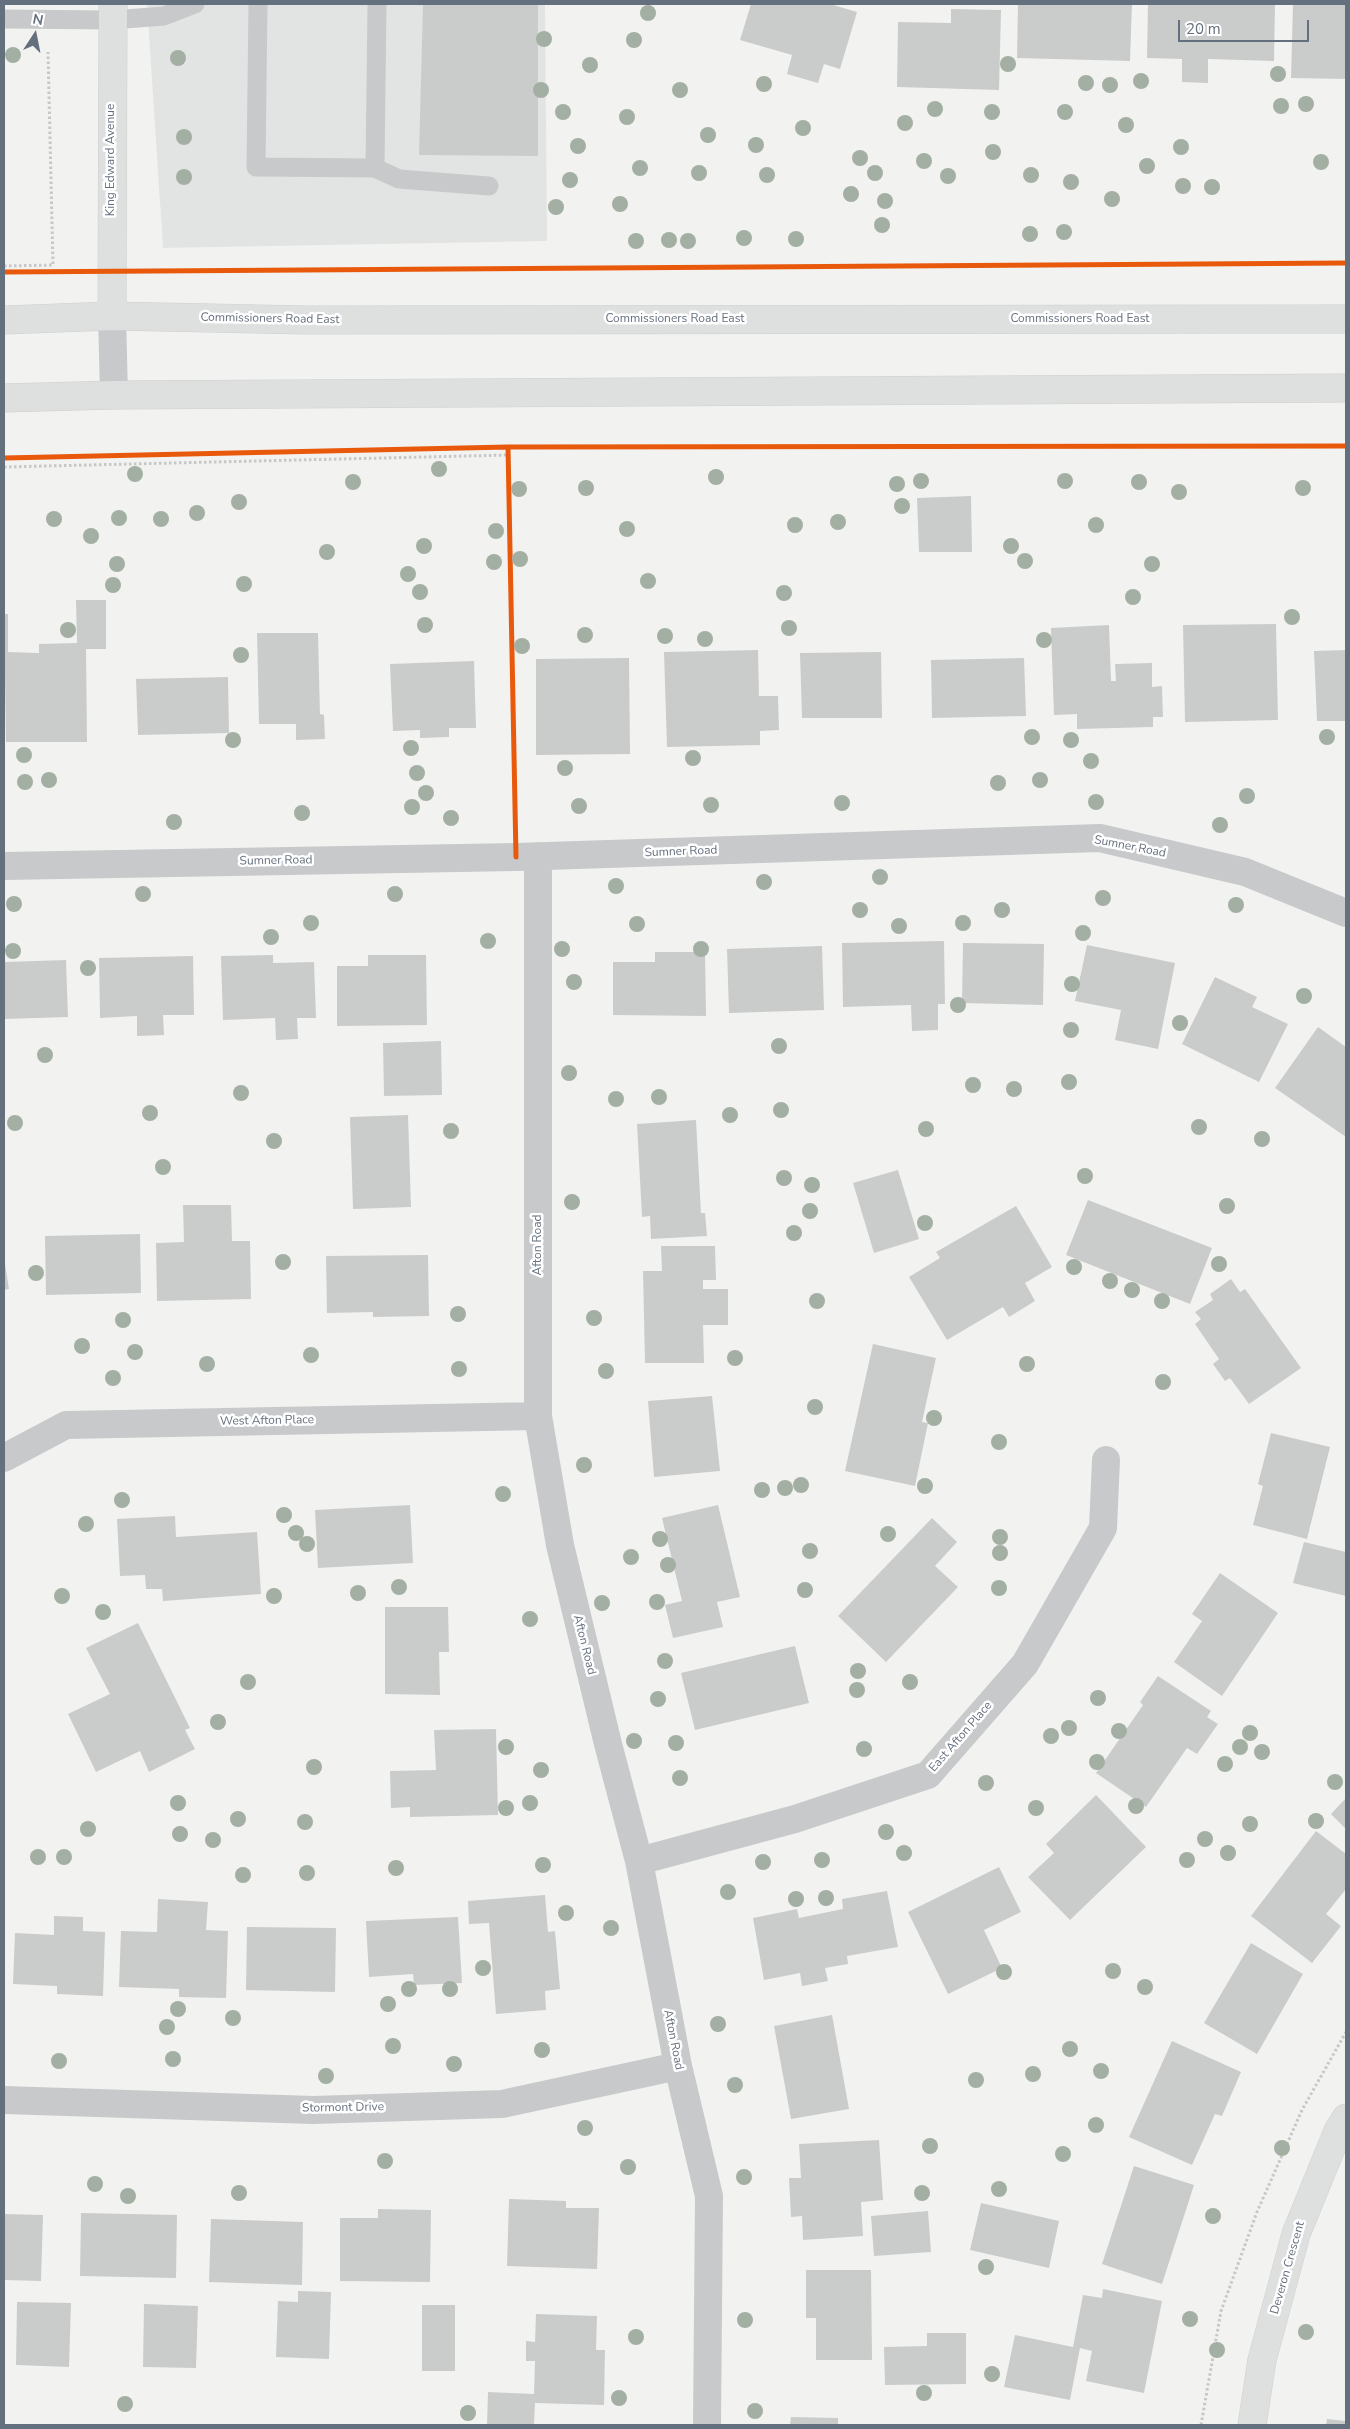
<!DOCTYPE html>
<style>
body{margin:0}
#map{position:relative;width:1350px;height:2429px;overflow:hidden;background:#f2f3f1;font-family:"Nunito Sans",sans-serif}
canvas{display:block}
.frame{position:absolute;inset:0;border:5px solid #65707f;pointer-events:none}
.north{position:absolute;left:10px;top:10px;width:50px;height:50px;-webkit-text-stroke:4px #fff;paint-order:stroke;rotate:11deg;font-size:14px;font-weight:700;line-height:20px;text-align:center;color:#65707f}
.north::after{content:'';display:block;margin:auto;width:18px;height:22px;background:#65707f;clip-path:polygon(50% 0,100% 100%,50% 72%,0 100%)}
.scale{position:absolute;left:1178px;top:20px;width:131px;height:22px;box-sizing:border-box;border:2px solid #65707f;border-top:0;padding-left:6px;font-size:15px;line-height:18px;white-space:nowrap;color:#65707f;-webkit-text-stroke:4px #fff;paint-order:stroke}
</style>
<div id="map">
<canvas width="1350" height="2429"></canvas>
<div class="frame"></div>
<div class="north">N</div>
<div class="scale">20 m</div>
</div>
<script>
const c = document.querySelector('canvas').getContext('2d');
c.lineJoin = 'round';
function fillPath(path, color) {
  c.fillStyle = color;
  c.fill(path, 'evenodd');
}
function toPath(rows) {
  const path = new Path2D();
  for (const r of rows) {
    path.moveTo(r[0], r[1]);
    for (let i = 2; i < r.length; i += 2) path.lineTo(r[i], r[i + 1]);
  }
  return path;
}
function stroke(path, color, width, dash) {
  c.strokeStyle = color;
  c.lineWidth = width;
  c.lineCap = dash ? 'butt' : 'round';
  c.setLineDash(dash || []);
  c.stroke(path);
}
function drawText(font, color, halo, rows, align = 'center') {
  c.font = font + ' "Nunito Sans",sans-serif';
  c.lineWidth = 5;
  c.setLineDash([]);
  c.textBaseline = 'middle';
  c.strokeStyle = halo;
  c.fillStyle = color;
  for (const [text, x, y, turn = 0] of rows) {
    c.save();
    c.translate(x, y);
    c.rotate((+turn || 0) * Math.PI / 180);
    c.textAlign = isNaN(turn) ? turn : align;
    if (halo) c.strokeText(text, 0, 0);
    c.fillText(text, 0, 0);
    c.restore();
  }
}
const built = toPath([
 [147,4,545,4,547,241,163,248]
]);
const building = toPath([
 [423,4,538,4,538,156,419,155],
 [751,4,830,4,857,12,840,69,824,64,818,83,787,74,792,55,740,40],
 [1018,4,1132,4,1130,61,1017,58],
 [1148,4,1275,4,1274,61,1208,59,1208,83,1182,82,1182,59,1147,58],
 [1293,4,1346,4,1346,79,1291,78],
 [951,9,1001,10,999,90,897,87,898,22,951,23],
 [971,496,972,552,919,552,917,498],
 [76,600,106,600,106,649,86,649,87,742,6,742,4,614,8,614,8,652,39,653,39,644,77,643],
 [1276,624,1278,720,1185,722,1183,625],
 [1109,625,1111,681,1116,681,1115,664,1152,663,1152,687,1162,686,1163,717,1153,717,1153,727,1077,729,1077,714,1054,715,1051,628],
 [257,633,318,633,320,714,324,715,325,739,296,740,296,724,259,724],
 [758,650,759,696,778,696,779,730,760,731,760,745,667,747,664,652],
 [1346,650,1346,721,1317,721,1314,651],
 [881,652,882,718,802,718,800,653],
 [629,658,630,754,536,755,536,659],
 [1024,658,1026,716,932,718,931,660],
 [474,661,476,728,449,728,449,737,420,738,420,730,393,731,390,664],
 [228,677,229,733,138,735,136,679],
 [944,941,945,1004,938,1004,938,1030,912,1031,911,1005,843,1007,842,943],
 [963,943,1044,944,1043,1005,962,1003],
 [1087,945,1175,963,1158,1049,1115,1040,1121,1010,1075,1001],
 [822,946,824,1010,729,1013,727,949],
 [655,952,705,952,706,1016,613,1015,613,962,655,962],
 [273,955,273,963,314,962,316,1018,297,1018,298,1039,276,1040,275,1018,223,1020,221,956],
 [368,955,426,955,427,1025,337,1026,337,966,368,966],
 [193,956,194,1015,163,1015,164,1035,137,1036,137,1016,100,1018,99,958],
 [66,960,68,1017,4,1019,4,962],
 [1215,977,1257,997,1252,1007,1288,1024,1259,1082,1182,1044],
 [1318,1027,1346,1047,1346,1137,1275,1088],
 [441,1041,442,1095,384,1096,383,1043],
 [408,1115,411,1207,353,1209,350,1117],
 [696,1120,701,1213,705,1213,707,1236,651,1239,650,1216,642,1217,637,1124],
 [898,1170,919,1239,874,1253,853,1183],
 [1088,1200,1212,1248,1190,1304,1066,1255],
 [183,1205,231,1205,232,1241,250,1241,251,1299,157,1301,156,1243,184,1242],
 [1016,1206,1052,1267,1025,1283,1035,1301,1009,1317,1003,1307,947,1340,909,1277,940,1258,936,1252],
 [140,1234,141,1293,46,1295,45,1236],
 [661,1246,715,1246,716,1280,703,1280,703,1289,728,1289,728,1325,703,1325,704,1363,645,1363,643,1271,662,1271],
 [428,1255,429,1316,373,1317,373,1312,327,1313,326,1256],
 [5,1264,9,1289,4,1290,4,1265],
 [1231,1279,1240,1292,1245,1289,1301,1368,1249,1404,1230,1378,1225,1381,1213,1364,1219,1359,1195,1324,1201,1319,1195,1312,1213,1300,1210,1294],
 [873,1344,936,1358,922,1422,928,1423,915,1486,845,1471],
 [712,1396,720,1471,654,1477,648,1401],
 [1271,1433,1330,1447,1307,1539,1253,1525,1263,1486,1258,1484],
 [410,1505,413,1563,318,1568,315,1510],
 [718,1505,740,1597,717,1602,723,1627,673,1638,665,1605,682,1601,662,1518],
 [175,1516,176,1537,257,1532,261,1594,163,1601,162,1589,146,1589,145,1575,120,1576,117,1519],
 [932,1518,957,1542,935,1566,958,1587,886,1662,838,1616],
 [1304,1542,1346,1552,1346,1596,1293,1583],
 [1220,1573,1278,1613,1222,1696,1174,1662,1202,1621,1192,1614],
 [385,1607,448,1607,449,1652,439,1652,440,1695,385,1694],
 [138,1623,190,1728,185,1730,195,1749,149,1772,140,1751,96,1772,68,1714,110,1694,86,1648],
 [795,1646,809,1703,695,1730,681,1673],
 [1158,1676,1211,1711,1207,1717,1218,1724,1197,1754,1187,1748,1146,1807,1096,1773,1143,1705,1140,1702],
 [496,1729,498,1815,410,1817,410,1807,391,1808,390,1771,436,1770,434,1730],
 [1096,1795,1146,1847,1070,1920,1028,1877,1054,1853,1046,1844],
 [1346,1798,1346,1829,1331,1814],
 [1316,1831,1346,1854,1346,1889,1326,1914,1341,1926,1312,1963,1251,1916],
 [999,1867,1021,1912,984,1930,1002,1968,948,1994,908,1912],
 [887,1891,898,1947,847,1956,848,1964,825,1968,828,1981,802,1986,800,1973,764,1980,753,1918,797,1909,799,1918,843,1909,842,1899],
 [545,1895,548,1932,555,1931,560,1989,545,1991,546,2010,496,2014,489,1923,469,1924,468,1901],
 [158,1899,208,1902,206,1930,228,1931,226,1998,179,1997,179,1989,119,1987,121,1931,157,1932],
 [54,1916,83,1917,83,1931,105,1932,103,1996,57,1994,57,1986,13,1984,15,1933,54,1935],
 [458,1917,462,1983,414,1985,413,1974,369,1977,366,1921],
 [247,1927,336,1928,335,1992,246,1990],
 [1251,1943,1303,1974,1257,2054,1204,2023],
 [832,2015,849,2109,791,2119,774,2026],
 [1172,2041,1241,2072,1222,2116,1215,2114,1192,2165,1129,2137],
 [879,2140,883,2200,861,2202,863,2236,803,2240,802,2216,791,2217,789,2178,801,2178,799,2144],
 [1134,2166,1194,2185,1162,2284,1102,2264],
 [509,2199,566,2201,566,2208,599,2208,597,2269,507,2266],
 [981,2203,1059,2221,1049,2268,970,2250],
 [378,2209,431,2210,430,2282,340,2281,340,2218,378,2218],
 [928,2211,931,2252,874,2256,871,2216],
 [81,2213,177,2215,176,2278,80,2276],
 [4,2214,43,2215,41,2281,4,2280],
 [211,2219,303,2222,302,2285,209,2282],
 [806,2270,871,2270,872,2360,816,2360,816,2318,806,2318],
 [1103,2289,1162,2301,1144,2393,1086,2381,1092,2351,1080,2348,1070,2400,1004,2387,1015,2335,1073,2347,1083,2295,1102,2298],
 [298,2291,331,2292,329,2359,276,2357,278,2301,298,2302],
 [17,2302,71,2303,69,2367,16,2365],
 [144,2304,198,2306,196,2368,143,2367],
 [422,2305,455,2305,455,2371,422,2371],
 [536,2314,597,2316,596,2350,605,2350,604,2405,535,2403,534,2425,487,2425,488,2392,534,2394,535,2361,526,2361,526,2341,535,2342],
 [927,2333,966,2333,966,2384,885,2385,884,2347,927,2346],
 [791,2417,838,2418,838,2425,790,2425],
 [1327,2419,1346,2421,1346,2425,1326,2425]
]);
const path = toPath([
 [4,266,53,265,48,52],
 [4,467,508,455],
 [1201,2425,1221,2311,1257,2212,1302,2110,1346,2032]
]);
const lane = toPath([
 [258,4,256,167,375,168,377,4],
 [4,19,112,20,164,16,195,4],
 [375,168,399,179,489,186]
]);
const street = toPath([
 [112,316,114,395],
 [538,856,538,1416,560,1545,608,1744,639,1861,678,2066,709,2196,707,2425],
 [4,866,516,857,1100,838,1245,872,1346,913],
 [4,1458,66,1425,538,1416],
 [639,1861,795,1819,928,1775,1025,1664,1103,1528,1106,1460],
 [4,2100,313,2110,502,2104,678,2066]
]);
const secondary = toPath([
 [112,316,113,4],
 [4,320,112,316,306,320,1346,319],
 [4,398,114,395,1346,388],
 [1252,2425,1262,2360,1296,2234,1338,2131,1346,2118]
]);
const cycleway = toPath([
 [4,272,1346,263],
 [508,447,516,857],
 [4,458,508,447,1346,446]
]);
const trees = [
 [648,13],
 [544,39],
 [634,40],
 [13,55],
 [178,58],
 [1008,64],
 [590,65],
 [1278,74],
 [1141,81],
 [1086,83],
 [764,84],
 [1110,85],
 [541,90],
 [680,90],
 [1306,104],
 [1281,106],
 [935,109],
 [563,112],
 [992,112],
 [1065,112],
 [627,117],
 [905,123],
 [1126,125],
 [803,128],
 [708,135],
 [184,137],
 [756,145],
 [578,146],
 [1181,147],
 [993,152],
 [860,158],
 [924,161],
 [1321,162],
 [1147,166],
 [640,168],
 [699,173],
 [875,173],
 [767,175],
 [1031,175],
 [948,176],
 [184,177],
 [570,180],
 [1071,182],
 [1183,186],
 [1212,187],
 [851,194],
 [1112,199],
 [885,201],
 [620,204],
 [556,207],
 [882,225],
 [1064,232],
 [1030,234],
 [744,238],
 [796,239],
 [669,240],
 [636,241],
 [688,241],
 [439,469],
 [135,474],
 [716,477],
 [921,481],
 [1065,481],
 [353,482],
 [1139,482],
 [897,484],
 [586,488],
 [1303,488],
 [519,489],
 [1179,492],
 [239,502],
 [902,506],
 [197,513],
 [119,518],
 [54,519],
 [161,519],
 [838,522],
 [795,525],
 [1096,525],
 [627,529],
 [496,531],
 [91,536],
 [424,546],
 [1011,546],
 [327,552],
 [520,559],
 [1025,561],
 [494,562],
 [117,564],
 [1152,564],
 [408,574],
 [648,581],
 [244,584],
 [113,585],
 [420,592],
 [784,593],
 [1133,597],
 [1292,617],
 [425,625],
 [789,628],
 [68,630],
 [585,635],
 [665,636],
 [705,639],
 [1044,640],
 [522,646],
 [241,655],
 [1032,737],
 [1327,737],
 [233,740],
 [1071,740],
 [411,748],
 [24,755],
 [693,758],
 [1091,761],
 [565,768],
 [417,773],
 [49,780],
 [1040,780],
 [25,782],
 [998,783],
 [426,793],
 [1247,796],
 [1096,802],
 [842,803],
 [711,805],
 [579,806],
 [412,807],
 [302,813],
 [451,818],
 [174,822],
 [1220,825],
 [880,877],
 [764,882],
 [616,886],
 [143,894],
 [395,894],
 [1103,898],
 [14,904],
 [1236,905],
 [860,910],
 [1002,910],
 [311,923],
 [963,923],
 [637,924],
 [899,926],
 [1083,933],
 [271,937],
 [488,941],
 [562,949],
 [701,949],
 [13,951],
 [88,968],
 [574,982],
 [1072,984],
 [1304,996],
 [958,1005],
 [1180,1023],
 [1071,1030],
 [779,1046],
 [45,1055],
 [569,1073],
 [1069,1082],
 [973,1085],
 [1014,1089],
 [241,1093],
 [659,1097],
 [616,1099],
 [781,1110],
 [150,1113],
 [730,1115],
 [15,1123],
 [1199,1127],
 [926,1129],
 [451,1131],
 [1262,1139],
 [274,1141],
 [163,1167],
 [1085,1176],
 [784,1178],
 [812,1185],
 [572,1202],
 [1227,1206],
 [810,1211],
 [925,1223],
 [794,1233],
 [283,1262],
 [1219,1264],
 [1074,1267],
 [36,1273],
 [1110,1281],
 [1132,1290],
 [817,1301],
 [1162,1301],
 [458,1314],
 [594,1318],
 [123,1320],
 [82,1346],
 [135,1352],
 [311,1355],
 [735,1358],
 [207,1364],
 [1027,1364],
 [459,1369],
 [606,1371],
 [113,1378],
 [1163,1382],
 [815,1407],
 [934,1418],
 [999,1442],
 [584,1465],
 [801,1485],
 [925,1486],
 [785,1488],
 [762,1490],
 [503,1494],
 [122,1500],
 [284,1515],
 [86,1524],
 [296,1533],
 [888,1534],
 [1000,1537],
 [660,1539],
 [307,1544],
 [810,1551],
 [1000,1553],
 [631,1557],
 [668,1565],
 [399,1587],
 [999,1588],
 [805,1590],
 [358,1593],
 [62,1596],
 [274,1596],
 [657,1602],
 [602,1603],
 [103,1612],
 [530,1619],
 [665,1661],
 [858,1671],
 [248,1682],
 [910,1682],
 [857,1690],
 [1098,1698],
 [658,1699],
 [218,1722],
 [1069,1728],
 [1119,1731],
 [1250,1733],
 [1051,1736],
 [634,1741],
 [676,1743],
 [506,1747],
 [1240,1747],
 [864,1749],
 [1262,1752],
 [1097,1762],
 [1225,1764],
 [314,1767],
 [541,1770],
 [680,1778],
 [1335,1782],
 [986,1783],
 [178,1803],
 [530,1803],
 [1136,1806],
 [506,1808],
 [1036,1808],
 [238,1819],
 [1316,1821],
 [305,1822],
 [1250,1824],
 [88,1829],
 [886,1832],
 [180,1834],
 [1205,1839],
 [213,1840],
 [904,1853],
 [1228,1853],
 [38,1857],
 [64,1857],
 [822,1860],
 [1187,1860],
 [763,1862],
 [543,1865],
 [396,1868],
 [307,1873],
 [243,1875],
 [728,1892],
 [826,1898],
 [796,1899],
 [566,1913],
 [611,1928],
 [483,1968],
 [1113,1971],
 [1004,1972],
 [1145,1987],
 [409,1989],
 [450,1989],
 [388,2004],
 [178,2009],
 [233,2018],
 [718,2024],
 [167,2027],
 [393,2046],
 [1070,2049],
 [542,2050],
 [173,2059],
 [59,2061],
 [454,2064],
 [1101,2071],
 [1033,2074],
 [326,2076],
 [976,2080],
 [735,2085],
 [1096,2125],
 [585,2128],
 [930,2146],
 [1282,2148],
 [1063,2154],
 [385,2161],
 [628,2167],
 [744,2177],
 [95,2184],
 [999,2189],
 [239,2193],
 [922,2193],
 [128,2196],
 [1213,2216],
 [986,2267],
 [1190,2319],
 [745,2320],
 [1306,2332],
 [636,2337],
 [1217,2350],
 [992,2374],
 [924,2393],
 [619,2398],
 [125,2404],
 [755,2411],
 [468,2413]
];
const streetNames = [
 ["King Edward Avenue",111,160,-90],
 ["Commissioners Road East",270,319,1],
 ["Commissioners Road East",675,319],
 ["Commissioners Road East",1080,319],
 ["Sumner Road",1130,847,11],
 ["Sumner Road",681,852,-2],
 ["Sumner Road",276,861,-1],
 ["Afton Road",538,1245,-90],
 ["West Afton Place",267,1421,-1],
 ["Afton Road",584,1645,76],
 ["East Afton Place",961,1737,-49],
 ["Afton Road",673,2040,79],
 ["Stormont Drive",343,2108,-1],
 ["Deveron Crescent",1288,2268,-74]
];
fillPath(built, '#e2e4e4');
fillPath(building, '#cacccc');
stroke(secondary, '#cecfcf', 29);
stroke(path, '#c6c7c7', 3, [2.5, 2.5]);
stroke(lane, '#c8c9cb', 19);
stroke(street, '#c8c9cb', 28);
stroke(secondary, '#dedfdf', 28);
stroke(cycleway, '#e8590c', 5);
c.fillStyle = '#a4afa3';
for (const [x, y] of trees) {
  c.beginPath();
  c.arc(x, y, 8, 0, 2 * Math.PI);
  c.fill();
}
drawText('12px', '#65707f', '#fff', streetNames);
</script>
